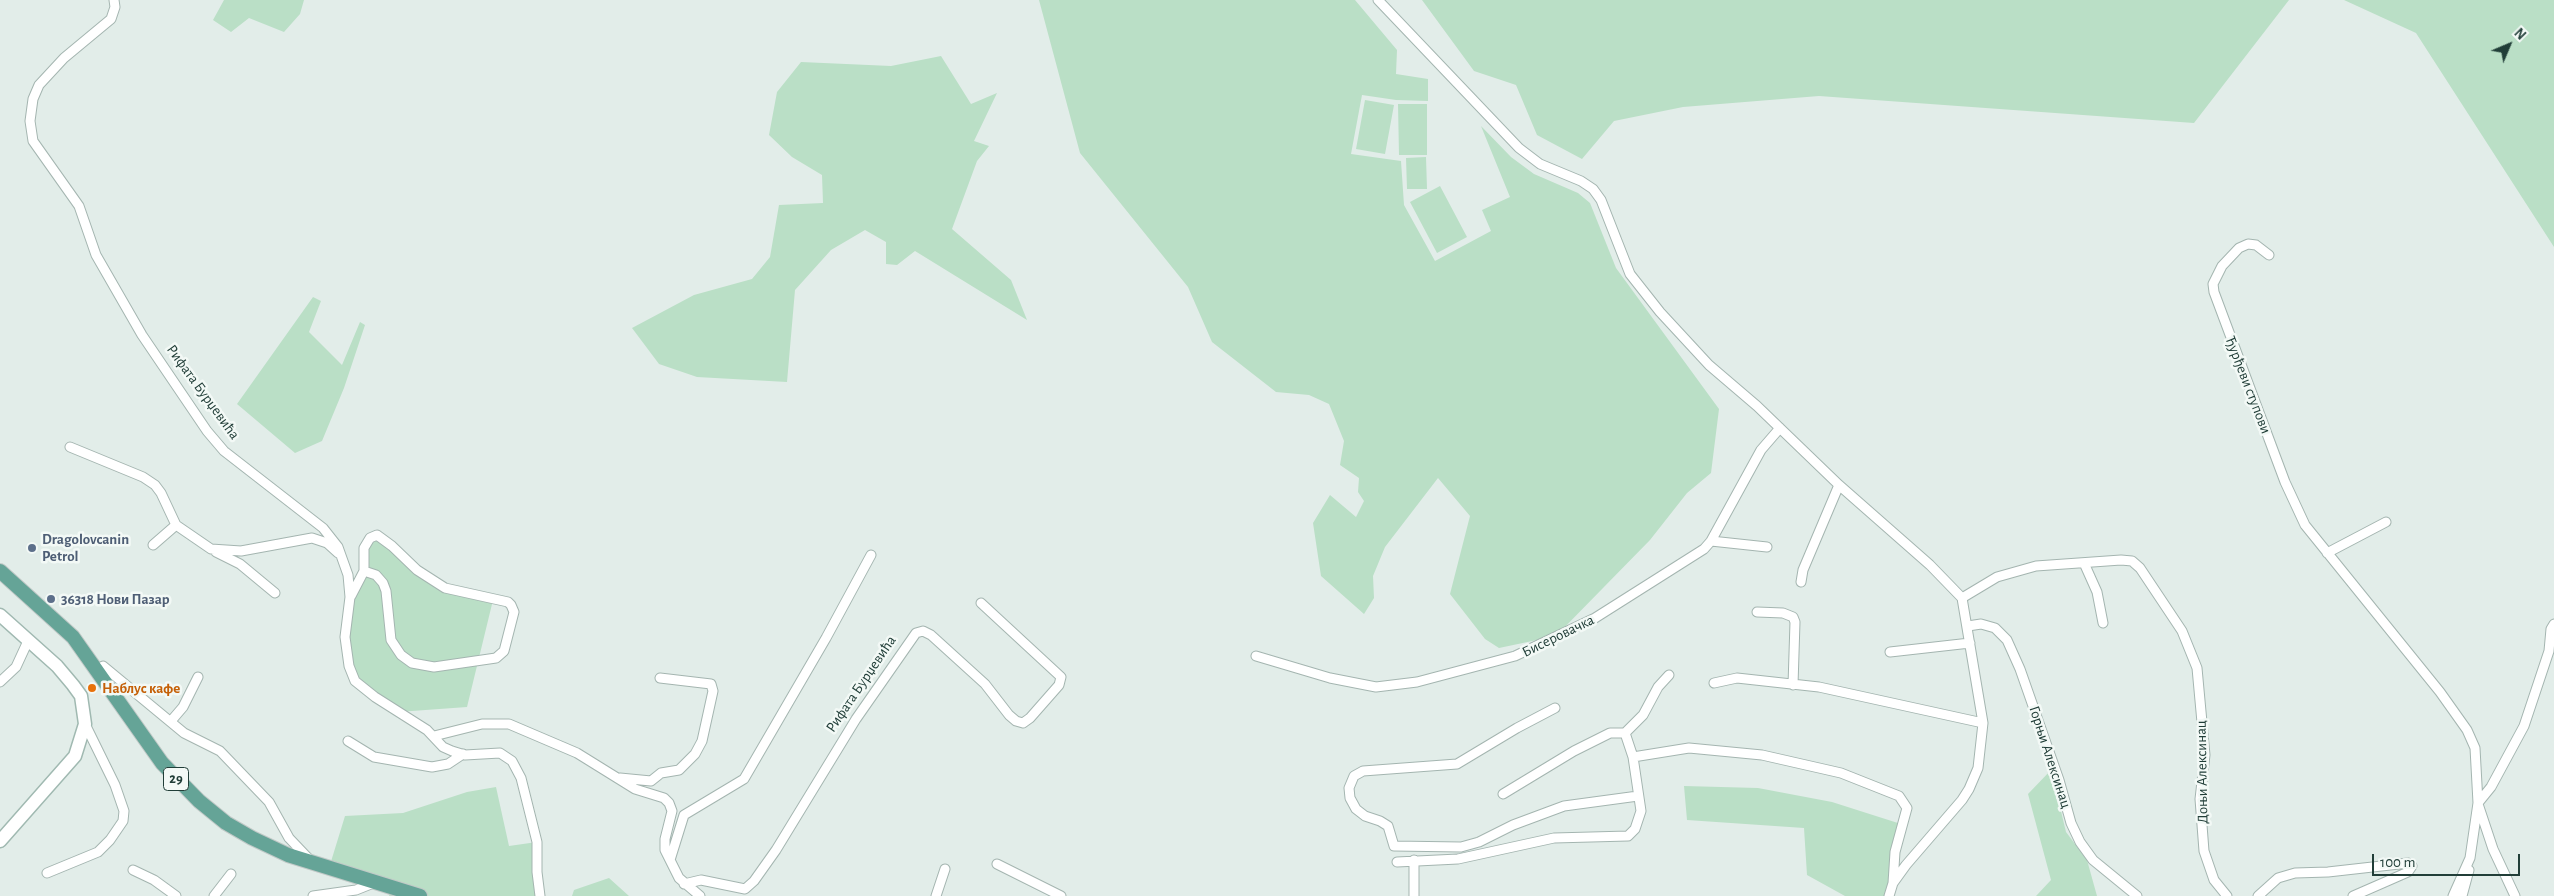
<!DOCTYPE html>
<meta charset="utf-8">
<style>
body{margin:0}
#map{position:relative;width:2554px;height:896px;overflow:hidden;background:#e2ede9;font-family:"Alegreya Sans",sans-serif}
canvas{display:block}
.north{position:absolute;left:2484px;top:20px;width:50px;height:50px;-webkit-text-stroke:4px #f3f9f6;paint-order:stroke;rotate:45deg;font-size:14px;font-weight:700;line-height:20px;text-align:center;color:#213e38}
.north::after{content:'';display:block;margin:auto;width:18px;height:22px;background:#213e38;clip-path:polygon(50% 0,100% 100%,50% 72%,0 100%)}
.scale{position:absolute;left:2372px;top:854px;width:148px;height:22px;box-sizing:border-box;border:2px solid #213e38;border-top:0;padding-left:6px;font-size:15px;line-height:18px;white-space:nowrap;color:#213e38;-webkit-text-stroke:4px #f3f9f6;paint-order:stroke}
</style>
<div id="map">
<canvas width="2554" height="896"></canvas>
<div class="north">N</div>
<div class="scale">100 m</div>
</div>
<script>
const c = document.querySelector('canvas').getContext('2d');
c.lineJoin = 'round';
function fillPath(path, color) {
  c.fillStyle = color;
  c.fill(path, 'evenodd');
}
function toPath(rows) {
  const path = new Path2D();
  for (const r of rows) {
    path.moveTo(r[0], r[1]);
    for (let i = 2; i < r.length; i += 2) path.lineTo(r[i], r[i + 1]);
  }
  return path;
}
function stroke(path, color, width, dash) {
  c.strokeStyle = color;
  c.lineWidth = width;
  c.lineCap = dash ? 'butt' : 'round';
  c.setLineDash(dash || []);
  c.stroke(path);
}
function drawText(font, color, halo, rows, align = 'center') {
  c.font = font + ' "Alegreya Sans",sans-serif';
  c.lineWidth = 5;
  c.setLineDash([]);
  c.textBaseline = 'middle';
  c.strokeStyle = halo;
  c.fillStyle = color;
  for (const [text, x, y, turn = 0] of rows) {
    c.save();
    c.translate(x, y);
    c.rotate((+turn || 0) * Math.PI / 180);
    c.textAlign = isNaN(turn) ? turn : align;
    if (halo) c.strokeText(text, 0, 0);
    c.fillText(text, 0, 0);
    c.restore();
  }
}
const green = toPath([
 [224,0,304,0,300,14,284,32,249,18,231,32,213,20],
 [1039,0,1355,0,1397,50,1396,74,1428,79,1428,101,1396,100,1362,95,1351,154,1401,161,1404,205,1435,261,1491,231,1482,210,1510,197,1481,126,1511,157,1534,174,1578,193,1590,203,1616,268,1719,409,1711,473,1687,493,1650,540,1556,636,1499,648,1485,639,1450,594,1470,516,1438,478,1385,547,1373,576,1374,598,1364,614,1321,576,1313,523,1330,495,1356,517,1364,501,1358,492,1359,478,1340,465,1344,441,1329,404,1309,395,1276,392,1212,342,1188,287,1080,153],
 [1422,0,2289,0,2194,123,1819,96,1683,107,1614,121,1582,159,1537,135,1516,85,1474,71],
 [2344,0,2554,0,2554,247,2416,33],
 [941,56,971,104,997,93,974,141,989,146,977,161,952,229,1011,280,1027,320,915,251,897,265,886,264,886,242,865,230,831,250,795,290,787,382,697,377,659,364,632,328,694,295,752,279,770,257,779,205,823,203,822,175,792,157,769,135,777,92,801,62,891,66],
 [1365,100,1394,105,1385,154,1356,149],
 [1398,104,1427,104,1427,155,1399,155],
 [1426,157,1427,189,1407,189,1406,158],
 [1440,186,1467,237,1437,253,1410,202],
 [313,297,321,301,309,332,342,365,360,322,365,325,344,388,322,441,295,453,237,404],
 [372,536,445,588,493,600,467,707,398,712,352,675,345,623,364,571,364,548],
 [2051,770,2066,832,2087,860,2097,896,2036,896,2051,880,2028,794],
 [1684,786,1758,788,1832,802,1901,824,1888,896,1845,896,1807,875,1804,828,1687,820],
 [496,787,509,846,537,842,540,896,389,896,391,887,329,868,345,816,403,813,467,792],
 [609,878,629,896,572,896,574,890]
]);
const street = toPath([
 [114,0,115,7,111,19,64,58,39,85,33,99,30,121,33,141,79,206,96,255,142,335,207,431,224,451,323,528,338,547,348,575,350,597,345,637,349,666,355,681,375,697,427,730,443,747,452,751,465,755,500,753,512,761,521,778,537,842,537,872,540,896],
 [1378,0,1519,148,1540,164,1581,181,1593,189,1601,200,1630,274,1660,312,1709,365,1757,406,1839,485,1930,565,1962,598,1983,723,1978,768,1969,789,1962,800,1906,865,1893,883,1889,896],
 [2269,255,2256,245,2248,244,2239,248,2222,266,2213,284,2214,292,2285,482,2305,525,2440,692,2467,730,2475,748,2478,803,2470,858,2453,896],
 [70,447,143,477,155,485,161,493,176,525,211,549,241,551,312,538,327,543,338,553],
 [1711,541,1767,547],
 [153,545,176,525],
 [216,552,240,564,275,593],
 [2327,553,2386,522],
 [2084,563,2097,592,2103,623],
 [1801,582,1803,570,1839,485],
 [351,596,364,571,364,548,370,538,377,535,392,546,417,570,445,588,508,602,511,605,514,612,504,651,496,658,434,667,412,663,401,655,391,640,386,591,383,583,376,575,364,571],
 [1962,598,1997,577,2036,566,2121,560,2132,561,2140,568,2182,631,2197,668,2205,755,2200,799,2204,851,2214,880,2227,896],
 [1757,612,1783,613,1793,617,1795,622,1793,685],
 [1968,626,1981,624,1995,628,2007,640,2020,669,2059,780,2071,823,2080,842,2093,860,2137,896],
 [1890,652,1970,643],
 [1256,656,1330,678,1376,687,1417,682,1515,656,1595,618,1704,549,1711,541,1761,450,1780,428],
 [98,669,103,666,184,733,220,751,269,802,289,838,309,859],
 [0,682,16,667,28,641],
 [1714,683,1737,678,1819,687,1983,723],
 [1555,708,1517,728,1457,764,1363,771,1354,776,1349,788,1350,798,1356,809,1365,816,1380,821,1388,826,1394,846,1461,847,1479,842,1513,825,1564,806,1638,796],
 [171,721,183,707,198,677],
 [434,736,482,724,509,724,577,753,635,789,664,798,669,803,672,811,665,839,665,850,679,878,700,896],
 [348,741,374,757,432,767,448,764,463,754],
 [1633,757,1689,748,1762,755,1841,773,1899,796,1907,808,1895,852,1893,883],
 [620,778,651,781,661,773,679,770,695,754,702,741,713,691,711,684,660,678],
 [1503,794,1574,751,1610,733,1625,733,1643,715,1658,687,1669,675],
 [2478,803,2491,787,2524,726,2549,651,2551,629,2554,624],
 [2478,804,2493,849,2515,896],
 [670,860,684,815,744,779,826,638,871,555],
 [1414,860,1414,896],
 [1397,862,1458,859,1554,838,1628,836,1635,829,1641,811,1633,757,1625,733],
 [997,864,1061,896],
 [133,870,154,880,176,896],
 [47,873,98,852,110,840,123,821,124,811,115,785,85,724],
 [684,884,701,880,745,889,754,881,776,850,856,719,916,633,923,631,931,635,985,684,1009,715,1016,721,1023,723,1030,718,1059,685,1061,677,981,603],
 [214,896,231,874],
 [313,896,356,890,376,882],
 [936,896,945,869],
 [2258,896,2278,878,2295,873,2328,872,2408,863,2412,866,2408,872,2353,896],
 [2462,896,2469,870]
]);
const secondary = toPath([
 [0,615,57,666,73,685,81,696,85,724,75,756,0,841]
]);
const primary = toPath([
 [0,571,73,637,162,763,199,801,226,823,252,838,288,855,420,896]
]);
const markers = [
 [32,548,5,"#5c6f8a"],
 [51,599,5,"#5c6f8a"],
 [92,688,5,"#e8710a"]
];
const shields = [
 [176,779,25]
];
const shieldNames = [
 ["29",176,779]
];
const streetNames = [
 ["Ђурђеви ступови",2248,385,69],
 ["Рифата Бурџевића",203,392,54],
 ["Бисеровачка",1558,636,-26],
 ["Рифата Бурџевића",861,684,-56],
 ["Горњи Алексинац",2050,757,72],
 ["Доњи Алексинац",2202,772,-91]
];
const serviceNames = [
 ["Dragolovcanin",42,539],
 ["Petrol",42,556],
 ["36318 Нови Пазар",61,599]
];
const foodNames = [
 ["Наблус кафе",102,688]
];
fillPath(green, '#badfc6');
stroke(street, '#a4b5b0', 11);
stroke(secondary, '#a0b9b1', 15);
stroke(primary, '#c1c9c7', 16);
stroke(street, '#fff', 9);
stroke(secondary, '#fff', 12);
stroke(primary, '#65a497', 14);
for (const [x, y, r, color] of markers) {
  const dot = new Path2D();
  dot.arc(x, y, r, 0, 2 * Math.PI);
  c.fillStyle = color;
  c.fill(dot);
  stroke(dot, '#f3f9f6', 2);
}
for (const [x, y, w] of shields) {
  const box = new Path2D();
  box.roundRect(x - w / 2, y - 11.5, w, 23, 4);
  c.fillStyle = '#f3f9f6';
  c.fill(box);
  stroke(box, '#213e38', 1);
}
drawText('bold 14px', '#213e38', null, shieldNames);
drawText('15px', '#213e38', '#f3f9f6', streetNames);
drawText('bold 15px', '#4e5e75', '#f3f9f6', serviceNames, 'left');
drawText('bold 15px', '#c56008', '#f3f9f6', foodNames, 'left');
</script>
